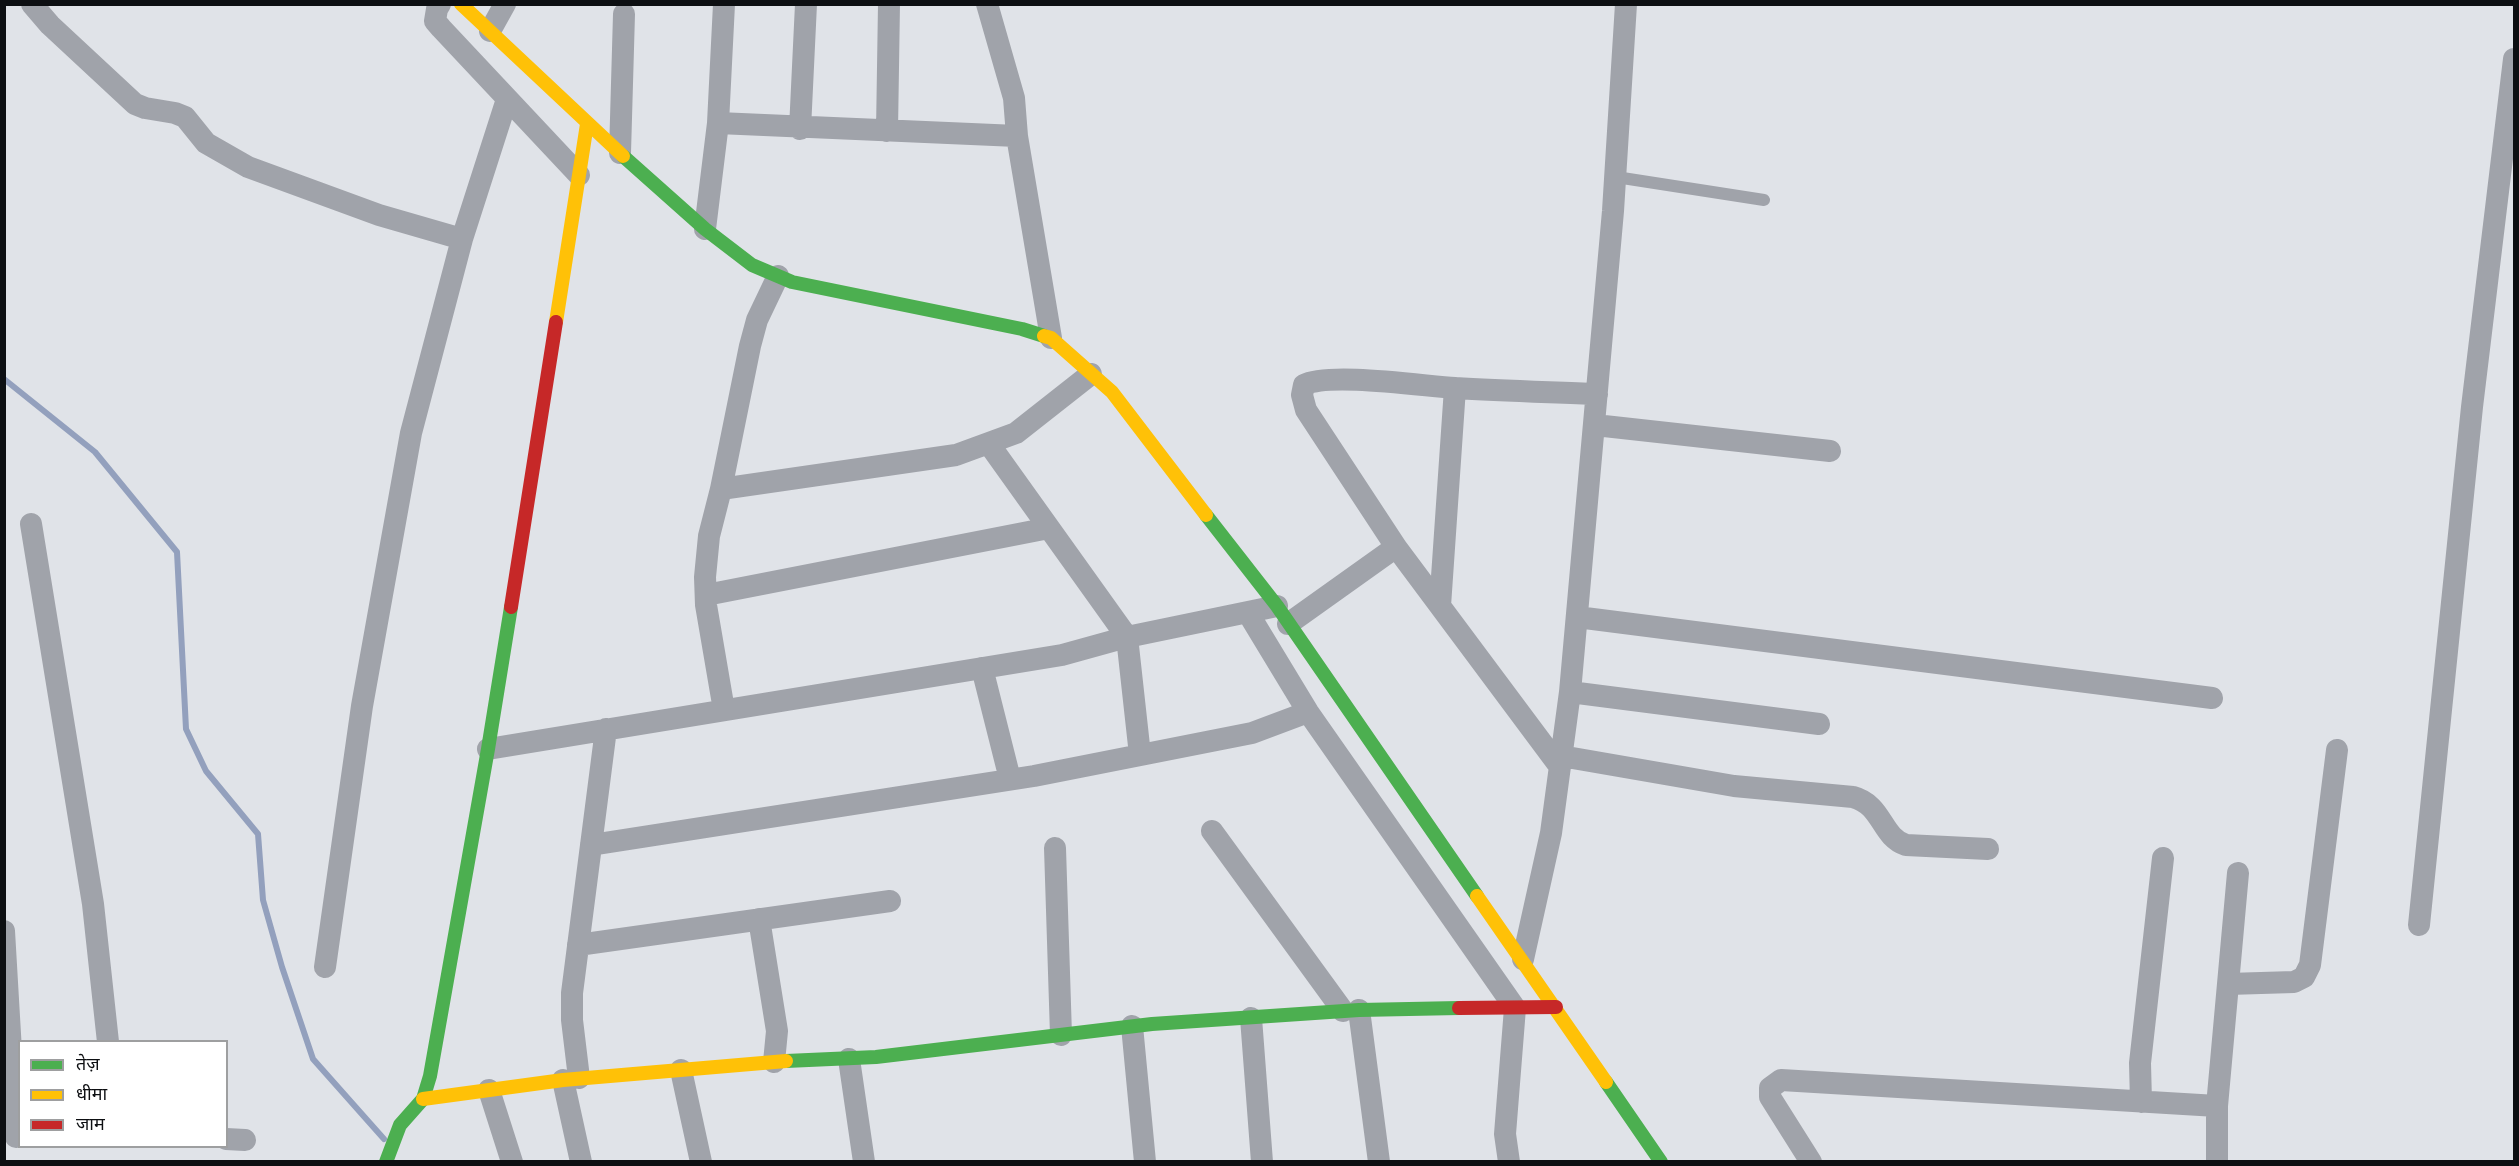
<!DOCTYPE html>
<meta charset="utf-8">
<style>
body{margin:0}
#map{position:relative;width:2519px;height:1166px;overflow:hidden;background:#e0e3e8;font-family:Montserrat,"Noto Sans Devanagari",sans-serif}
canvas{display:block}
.frame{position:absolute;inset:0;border:6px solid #0d0f12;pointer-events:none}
.legend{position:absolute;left:18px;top:1040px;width:210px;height:108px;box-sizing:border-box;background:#fff;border:2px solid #9e9fa0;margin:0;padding:8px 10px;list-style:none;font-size:18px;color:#0d0f12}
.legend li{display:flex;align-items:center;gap:12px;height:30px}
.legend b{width:30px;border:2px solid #9e9fa0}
</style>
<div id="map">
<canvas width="2519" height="1166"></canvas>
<div class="frame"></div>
<ul class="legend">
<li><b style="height:8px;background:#4caf50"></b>तेज़</li>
<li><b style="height:8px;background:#ffc107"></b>धीमा</li>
<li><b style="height:8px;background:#c62828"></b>जाम</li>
</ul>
</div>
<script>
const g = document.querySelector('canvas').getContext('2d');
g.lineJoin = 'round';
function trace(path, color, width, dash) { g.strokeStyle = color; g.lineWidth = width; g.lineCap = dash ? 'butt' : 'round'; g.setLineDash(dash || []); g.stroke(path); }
trace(new Path2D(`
 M4,379L95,452L177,552L186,729L206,771L258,834L263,900L282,967L313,1059L384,1139`), '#93a0bd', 6);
trace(new Path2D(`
 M1616,177L1764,200`), '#a0a3aa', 12);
trace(new Path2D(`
 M32,4L50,25L135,104L145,108L175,113L185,117L206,143L248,167L379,215L462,239
 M440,4L437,9L435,21L441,28L579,175
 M987,4L1014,98L1017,136L1051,338
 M490,31L505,4
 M718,123L1017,136
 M800,129L806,4
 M887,131L889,4
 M620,153L624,14
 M705,229L718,123L724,4
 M1595,425L1830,451
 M989,444L1127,637L1140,755
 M721,489L956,455L1016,433L1091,374
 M31,524L93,904L108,1042
 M706,595L1049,528
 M1440,606L1455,388
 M1248,613L1308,712L1515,1008L1505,1134L1509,1162
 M1577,617L2212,698
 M1288,624L1396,547
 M982,668L1010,779
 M1570,692L1819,724
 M724,710L706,605L705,577L709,536L721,489L750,346L757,320L778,276
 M488,749L1062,655L1127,637L1277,606
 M1561,756L1734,786L1853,797C1883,805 1881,837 1906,845L1988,849
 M1560,767L1396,547L1306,410L1302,395L1304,385C1328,372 1423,386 1455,388C1502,391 1550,392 1597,394
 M1212,831L1343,1011
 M591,845L1034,776L1252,733L1308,712
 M1055,848L1061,1035
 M759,919L777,1031L774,1062
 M2419,925L2472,407L2514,59
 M4,931L16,1137
 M578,945L890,901
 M1523,959L1551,833L1570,692L1613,211L1626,4
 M325,967L362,706L411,433L462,239L507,99
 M2228,984L2294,982L2304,977L2310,965L2337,750
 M1359,1010L1379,1162
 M1251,1018L1262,1162
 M1132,1026L1145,1162
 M849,1059L864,1162
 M681,1070L701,1162
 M579,1078L572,1020V993L606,729
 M563,1080L581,1162
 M489,1090L512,1162
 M2141,1102L2140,1063L2163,858
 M226,1139L245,1140
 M1811,1162L1770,1097V1088L1781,1080L2217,1106
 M2217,1162V1106L2238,873`), '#a0a3aa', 22);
trace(new Path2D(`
 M623,156L705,229L752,265L792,282L1022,329L1044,336
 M1206,515L1277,606L1477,896
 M786,1061L876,1057L1152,1024L1359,1010L1459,1008
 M1606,1082L1661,1162
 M386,1162L400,1125L423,1099L430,1076L488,749L511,607`), '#4caf50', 14);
trace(new Path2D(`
 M461,4L623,156
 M556,322L587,124
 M1044,336L1051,338L1112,392L1206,515
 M1477,896L1606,1082
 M423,1099L563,1080L786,1061`), '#ffc107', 14);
trace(new Path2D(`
 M511,607L556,322
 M1459,1008L1556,1007`), '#c62828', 14);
</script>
